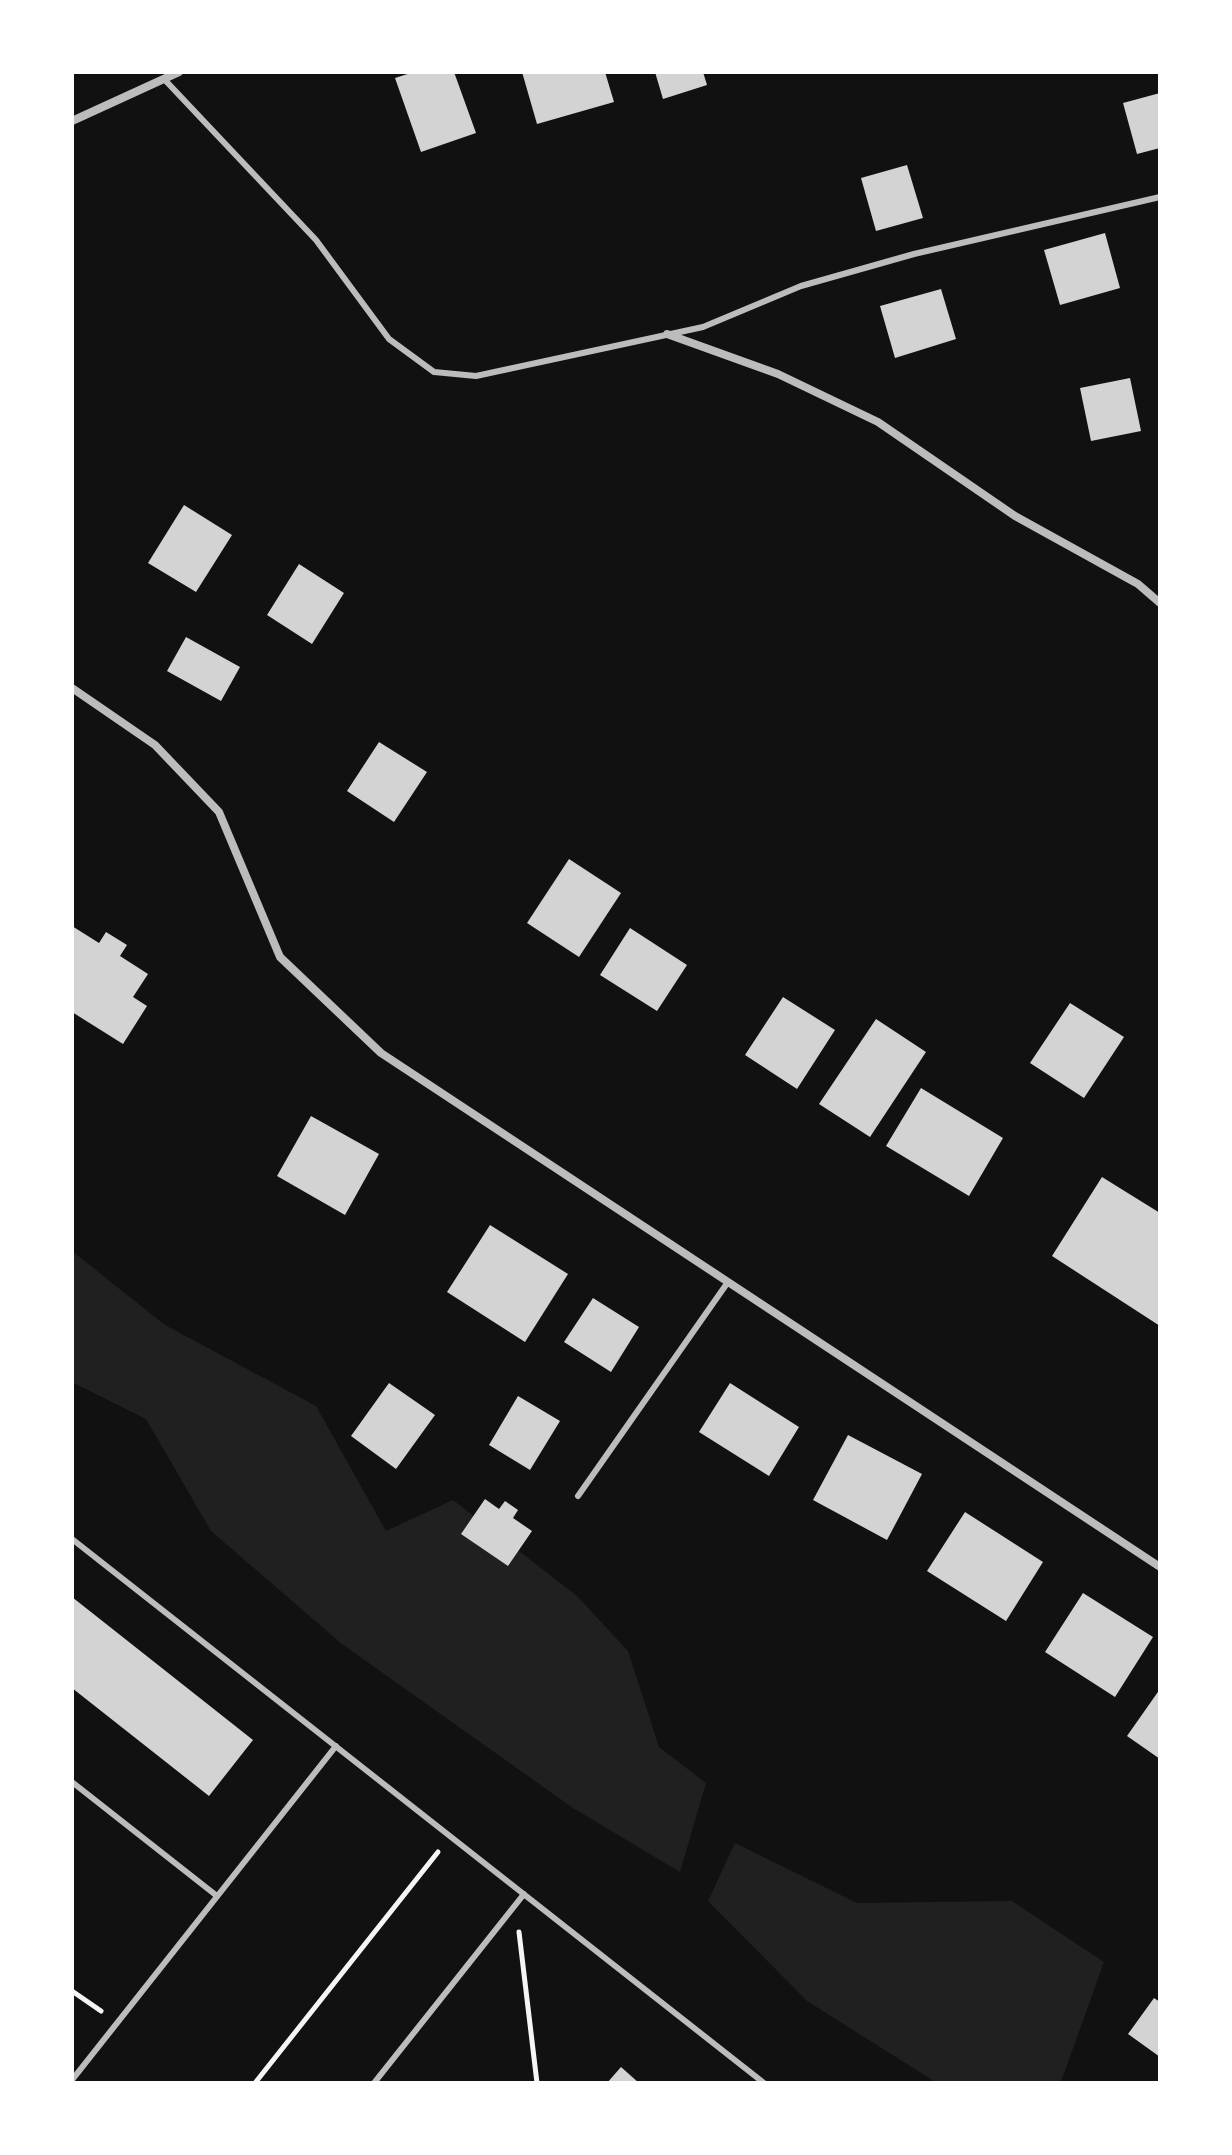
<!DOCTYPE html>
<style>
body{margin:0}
#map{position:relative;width:1232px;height:2155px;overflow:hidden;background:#111;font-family:"Fira Sans Condensed",sans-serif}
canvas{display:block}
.frame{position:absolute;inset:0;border:74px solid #fff;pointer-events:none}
</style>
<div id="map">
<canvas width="1232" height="2155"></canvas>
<div class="frame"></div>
</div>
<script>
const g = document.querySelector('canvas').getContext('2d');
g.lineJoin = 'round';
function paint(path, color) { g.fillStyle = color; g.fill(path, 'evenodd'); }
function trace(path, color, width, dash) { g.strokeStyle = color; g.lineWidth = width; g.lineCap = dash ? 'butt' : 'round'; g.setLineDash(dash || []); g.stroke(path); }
paint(new Path2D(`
 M72,1251L165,1325L316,1406L386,1531L453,1500L577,1596L628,1651L659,1747L706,1783L680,1872L573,1808L342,1644L211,1531L146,1419L72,1382Z
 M735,1843L857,1903L1012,1901L1104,1962L1062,2079L1057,2083H937L807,2001L708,1901Z`), '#202020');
paint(new Path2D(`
 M414,72H454L476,133L421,152L395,78Z
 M522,72H605L614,102L537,124Z
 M655,72H703L707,85L663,99Z
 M1160,93V148L1137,154L1123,103Z
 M907,165L923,218L876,231L861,178Z
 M1105,233L1120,288L1060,305L1044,250Z
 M941,289L956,339L895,358L880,306Z
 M1130,378L1141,431L1091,441L1080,388Z
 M184,505L232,535L196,592L148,563Z
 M299,564L344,593L312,644L267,615Z
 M186,637L240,667L221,701L167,671Z
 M379,742L427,772L394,822L347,791Z
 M569,859L621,893L579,957L527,923Z
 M72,926L99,943L106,932L127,945L120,956L148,974L133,997L147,1006L123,1044L72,1012Z
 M630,928L687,965L657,1011L600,975Z
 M783,997L835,1030L797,1089L745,1055Z
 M1070,1003L1124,1037L1084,1098L1030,1063Z
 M876,1019L926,1052L870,1137L819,1104Z
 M921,1088L1003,1138L969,1196L886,1146Z
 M311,1116L379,1154L345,1215L277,1176Z
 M1102,1177L1160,1213V1326L1052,1256Z
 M490,1225L568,1274L525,1342L447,1292Z
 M593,1298L639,1327L611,1372L564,1342Z
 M389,1383L435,1415L396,1469L351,1436Z
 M730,1383L799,1427L769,1476L699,1432Z
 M518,1396L560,1421L530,1470L489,1445Z
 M848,1435L922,1474L887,1540L813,1500Z
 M485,1499L499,1509L505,1501L518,1510L513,1518L532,1531L508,1566L461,1534Z
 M965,1512L1043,1562L1006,1621L927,1571Z
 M1083,1593L1153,1637L1115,1697L1045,1652Z
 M72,1597L253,1740L209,1796L72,1688Z
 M1160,1689V1759L1127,1736Z
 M1154,1998L1160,2002V2057L1128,2034Z
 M621,2067L639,2083H607Z`), '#d3d3d3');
trace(new Path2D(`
 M519,1932L537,2083
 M72,1991L101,2011
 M255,2083L438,1852`), '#f5f5f5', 5);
trace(new Path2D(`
 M164,79L316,240L389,339L434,372L476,376L703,327L801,286L914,254L1160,197
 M578,1496L728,1282
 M72,1539L764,2083
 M72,1782L217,1896
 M72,2080L336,1746
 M374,2083L524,1894`), '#bcbcbc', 6);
trace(new Path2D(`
 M72,121L179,72
 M667,334L778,374L878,422L1015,516L1138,584L1160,603
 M72,688L155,745L219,812L280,957L381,1053L1160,1567`), '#bcbcbc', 8);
</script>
